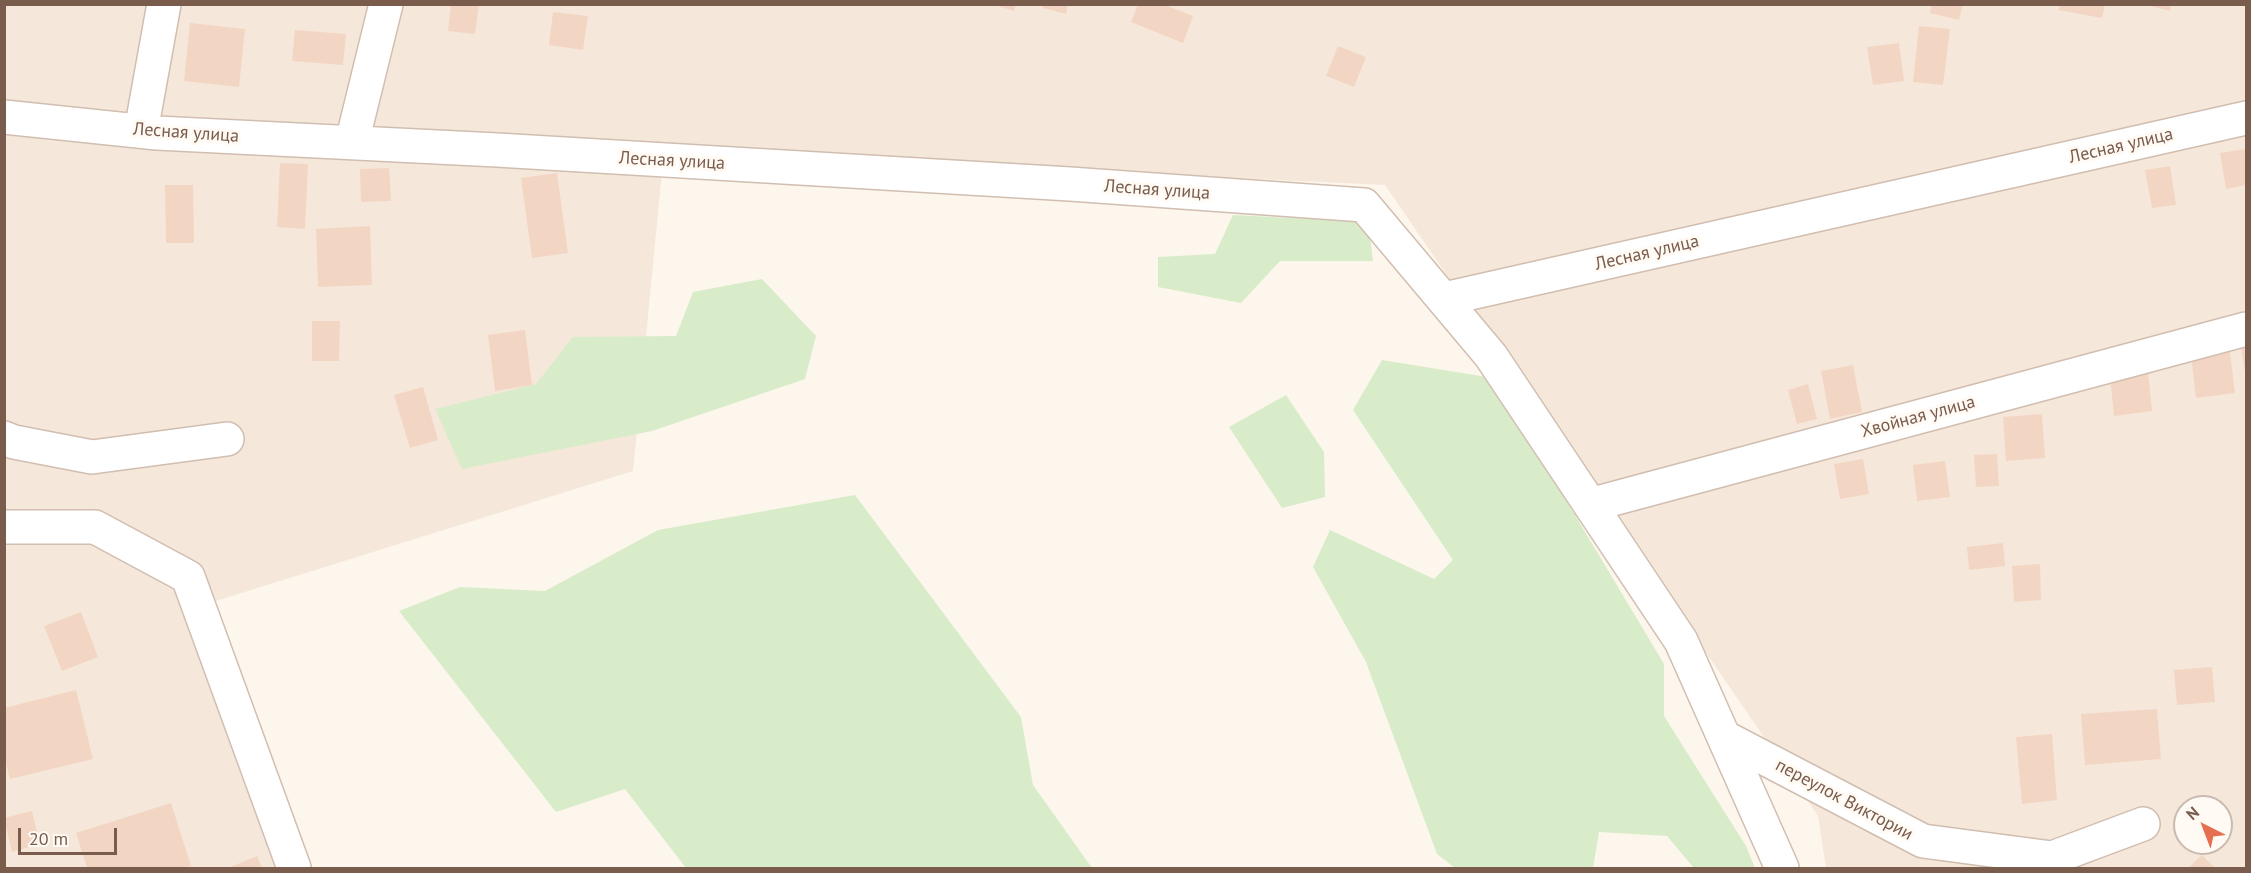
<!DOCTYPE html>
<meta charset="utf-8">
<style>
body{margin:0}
#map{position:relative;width:2251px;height:873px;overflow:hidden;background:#fdf6ec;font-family:"PT Sans",sans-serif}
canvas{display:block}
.frame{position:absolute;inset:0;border:6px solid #7a5c4d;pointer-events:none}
.north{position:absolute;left:2173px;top:795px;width:60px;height:60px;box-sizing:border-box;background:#fffaf3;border:2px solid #cabbb1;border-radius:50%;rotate:318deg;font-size:16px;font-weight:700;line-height:24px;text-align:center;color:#7a5c4d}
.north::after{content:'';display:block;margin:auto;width:21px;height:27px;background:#e76f51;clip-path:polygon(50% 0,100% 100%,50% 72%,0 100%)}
.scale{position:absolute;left:18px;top:828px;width:99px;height:27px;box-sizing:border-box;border:3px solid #7a5c4d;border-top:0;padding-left:8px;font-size:18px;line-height:21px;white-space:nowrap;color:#7a5c4d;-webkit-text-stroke:4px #fffaf3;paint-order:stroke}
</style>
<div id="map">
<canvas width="2251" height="873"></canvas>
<div class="frame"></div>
<div class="north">N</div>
<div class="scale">20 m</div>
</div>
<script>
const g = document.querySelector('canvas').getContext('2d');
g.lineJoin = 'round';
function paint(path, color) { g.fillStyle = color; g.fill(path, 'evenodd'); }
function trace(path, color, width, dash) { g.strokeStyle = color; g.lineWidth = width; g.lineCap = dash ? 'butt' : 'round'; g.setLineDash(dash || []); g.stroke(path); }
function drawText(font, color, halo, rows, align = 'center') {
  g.font = font + ' "PT Sans",sans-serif'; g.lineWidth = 6; g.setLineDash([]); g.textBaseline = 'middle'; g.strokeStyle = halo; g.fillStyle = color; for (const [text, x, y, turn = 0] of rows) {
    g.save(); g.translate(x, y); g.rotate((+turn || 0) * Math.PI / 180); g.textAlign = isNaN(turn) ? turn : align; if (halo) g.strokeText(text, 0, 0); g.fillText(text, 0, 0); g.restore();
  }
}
paint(new Path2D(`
 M5,5H2246V868H1826L1818,816L1385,185L664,151L633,471L203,605L296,868H5ZM2185,807H2221V843H2185Z`), '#f5e8da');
paint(new Path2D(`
 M1233,215L1368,222L1373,261H1280L1241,303L1158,287V257L1215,254Z
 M762,279L816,336L805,379L652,431L462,469L435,409L536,384L573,337L676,336L693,292Z
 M1382,360L1493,378L1664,664V716L1746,846L1755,868H1694L1667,836L1599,832L1593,868H1455L1437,854L1366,662L1313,567L1330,530L1434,579L1453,560L1353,410Z
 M1286,395L1324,452L1325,497L1282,508L1229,427Z
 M855,495L1021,717L1033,785L1092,868H686L625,789L556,812L399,611L460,587L545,591L658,530Z`), '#d8ecc9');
paint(new Path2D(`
 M451,4H479L475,34L448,31Z
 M991,4H1016L1014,11Z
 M1044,4H1068L1066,14L1043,8Z
 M1138,4H1163L1193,16L1183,43L1131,22Z
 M1932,4H1963L1959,20L1930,13Z
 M2060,4H2105L2102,18L2059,10Z
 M2142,4H2171L2170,11Z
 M553,12L588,16L583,50L549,45Z
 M190,23L245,29L239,87L184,81Z
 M1919,26L1950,29L1943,85L1913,82Z
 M295,30L346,34L343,65L292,61Z
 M1899,43L1904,81L1873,85L1867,47Z
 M1338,46L1366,57L1354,87L1326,76Z
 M2246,149V185L2226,189L2220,153Z
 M280,163L308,164L305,229L277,227Z
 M2170,166L2176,205L2152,208L2145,170Z
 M389,168L391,201L361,202L360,169Z
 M557,173L568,253L532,258L521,178Z
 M165,185H193L194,243H166Z
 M370,226L372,285L318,287L316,229Z
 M312,321H340L339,361H312Z
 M525,330L532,385L495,391L488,335Z
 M2246,347V372H2245L2241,348Z
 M2230,352L2235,393L2196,398L2191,356Z
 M1853,365L1862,412L1830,419L1821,371Z
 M2148,372L2152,411L2114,416L2110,376Z
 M1808,384L1817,419L1797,424L1788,390Z
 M423,387L438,440L410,448L394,395Z
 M2042,414L2045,458L2006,461L2003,417Z
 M1997,454L1999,486L1976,487L1974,455Z
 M1863,459L1869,494L1840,499L1834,464Z
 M1945,461L1950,497L1917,501L1913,465Z
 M2003,543L2005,566L1969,570L1967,547Z
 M2040,564L2041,600L2014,602L2012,566Z
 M81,612L98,657L62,671L44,626Z
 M2212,667L2215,702L2177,705L2174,670Z
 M76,690L93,759L10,779L4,755V708Z
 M2157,709L2161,759L2085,765L2081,714Z
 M2052,734L2057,800L2022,804L2016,737Z
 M171,803L191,866L182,868H87L76,833Z
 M32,811L40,844L12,852L4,818Z
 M2202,855L2215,868H2188Z
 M257,856L262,868H228Z`), '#f3d5c3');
const minor = new Path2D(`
 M4,117L157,133L497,150L1070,184L1364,205L1491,356L1681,641L1782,868
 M141,131L164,4
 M352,142L386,4
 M1444,299L2246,118
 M4,438L14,442L92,457L227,439
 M1590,505L2246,329
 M4,527H95L188,577L294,868
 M1724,737L1923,841L2052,858L2143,824`);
trace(minor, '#d1beb0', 36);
trace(minor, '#fff', 33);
drawText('18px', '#7a5c4d', '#fffaf3', [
 ["Лесная улица",186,133,4],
 ["Лесная улица",2121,146,-13],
 ["Лесная улица",672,161,3],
 ["Лесная улица",1157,190,4],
 ["Лесная улица",1647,253,-13],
 ["Хвойная улица",1918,417,-15],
 ["переулок Виктории",1844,800,28]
]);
</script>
